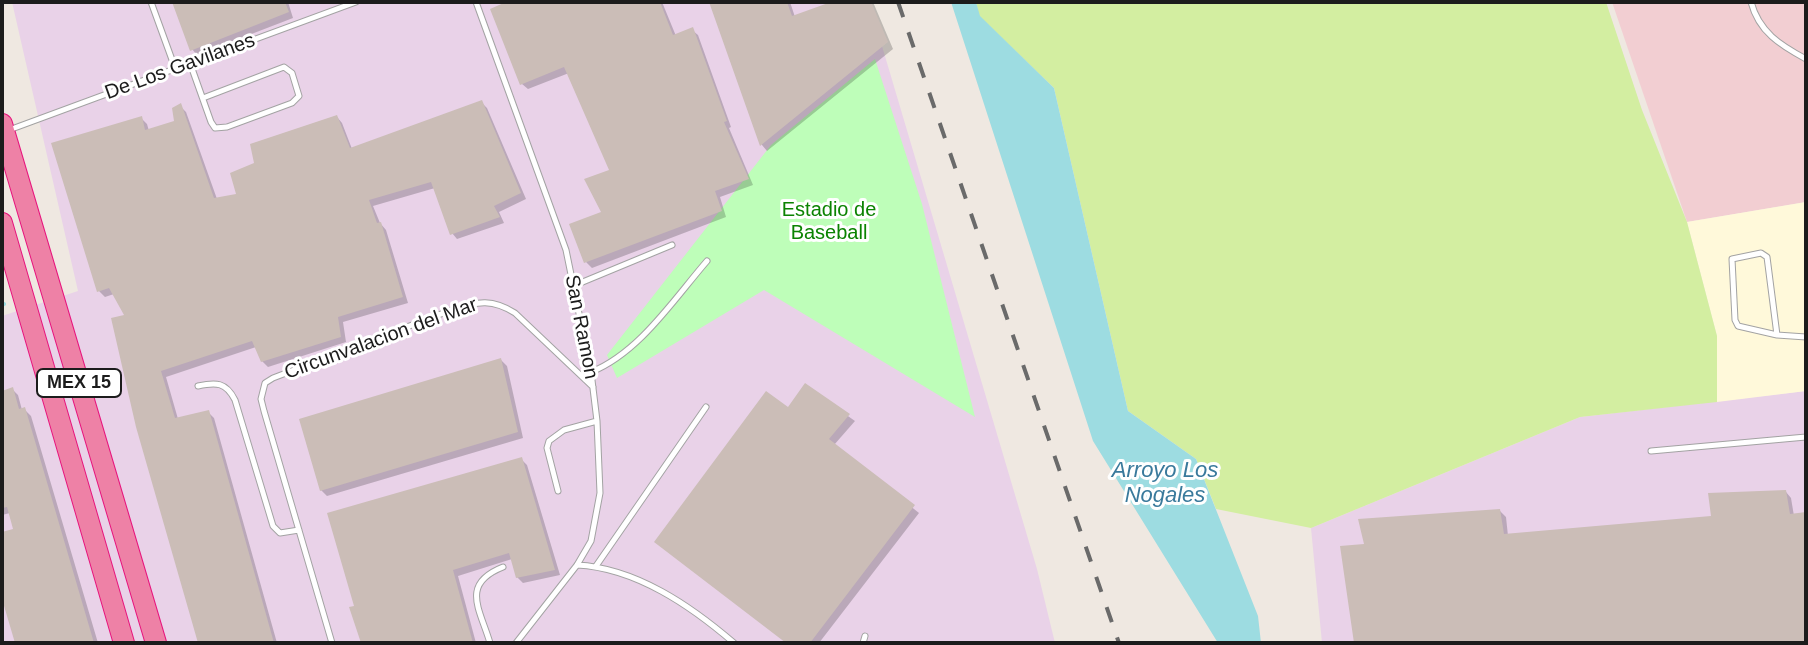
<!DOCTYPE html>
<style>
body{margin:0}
#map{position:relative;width:1808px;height:645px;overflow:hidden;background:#efe8e1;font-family:Arial,sans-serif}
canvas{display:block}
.frame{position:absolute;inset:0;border:4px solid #1c1c1c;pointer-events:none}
</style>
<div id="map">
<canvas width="1808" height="645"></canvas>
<div class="frame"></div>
</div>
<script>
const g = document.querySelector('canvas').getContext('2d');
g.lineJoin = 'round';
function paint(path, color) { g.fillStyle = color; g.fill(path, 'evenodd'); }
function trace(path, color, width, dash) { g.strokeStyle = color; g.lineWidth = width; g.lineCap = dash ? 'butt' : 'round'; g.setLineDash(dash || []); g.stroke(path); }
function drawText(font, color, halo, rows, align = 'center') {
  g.font = font + ' Arial,sans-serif'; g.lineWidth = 6; g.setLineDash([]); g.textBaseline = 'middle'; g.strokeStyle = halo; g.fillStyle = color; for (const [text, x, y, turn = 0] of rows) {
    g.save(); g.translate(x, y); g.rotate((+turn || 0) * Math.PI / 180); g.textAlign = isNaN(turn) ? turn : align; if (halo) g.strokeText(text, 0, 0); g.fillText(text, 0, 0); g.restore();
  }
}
paint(new Path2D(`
 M1612,2H1806V202L1687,222Z`), '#f2ced2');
paint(new Path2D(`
 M12,2H867L882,46L1037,569L1055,643H2V316L78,291Z
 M1806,391V643H1322L1311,528L1580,417Z`), '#e9d2e8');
paint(new Path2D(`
 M1806,202V391L1717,402V336L1687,222Z`), '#fff9da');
paint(new Path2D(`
 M976,2H1606L1642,110L1687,222L1717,336V402L1580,417L1311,528L1216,509L1196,459L1128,411L1054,88L979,16Z`), '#d3eea1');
paint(new Path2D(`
 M875,59L922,204L975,417L764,290L617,378L607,355L771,145Z`), '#befeb9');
paint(new Path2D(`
 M951,2H976L980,16L1054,88L1128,411L1196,459L1258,616L1261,643H1218L1093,441Z`), '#9ddce1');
paint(new Path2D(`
 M174,2H288L293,18L197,55L192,49Z
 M512,2H662L676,36L692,30L698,35L731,127L729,128L753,185L720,197L726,217L592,268L586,262L603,213L612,171L569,73L528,89L522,84Z
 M711,2H790L795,17L837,2H873L893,49L767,151L762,145Z
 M481,102L487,108L526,199L499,212L504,223L457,239L452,233L435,188L373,206L380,223L386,230L408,303L343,322L346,342L268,367L262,361L256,347L166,377L178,419L208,412L214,418L277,643H200L127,316L114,294L105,297L99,291L141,118L147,124L149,131L176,122L180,106L186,112L217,199L238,195L257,164L337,117L342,123L352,149Z
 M501,360L507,366L523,438L327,496L321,490Z
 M805,386L855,421L834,445L919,513L819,643H787L788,409Z
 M12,389L18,395L22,410H25L31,416L98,643H17L2,592V534L15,530L10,513L2,515V393Z
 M521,459L527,465L560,575L523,583L517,577L512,559L458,576L476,643H364Z
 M1786,492L1791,498L1794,516L1806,514V643H1356L1500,511L1506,517L1508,536L1713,517Z`), '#0003');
trace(new Path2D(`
 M2,305L4,304`), '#9ddce1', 4);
paint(new Path2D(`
 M172,2H285L289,12L190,51Z
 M506,2H660L673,35L693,27L727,121L724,122L749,179L715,191L722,211L584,263L569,224L601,212L584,179L609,170L564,67L520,85L490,9Z
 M709,2H787L792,16L831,2H871L888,42L760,146Z
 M482,100L521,193L494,206L500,217L450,235L431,182L369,200L377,223L381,222L403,297L338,317L341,337L261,362L252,341L161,371L175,418L209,410L274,643H198L136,427L111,318L124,315L109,288L97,292L51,143L142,116L145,130L174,121L172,108L181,103L214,198L236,194L230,173L254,163L250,144L337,115L350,148Z
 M501,358L518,432L320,491L299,419Z
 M805,383L850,414L829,439L915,505L810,643H786L654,542L766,391L788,407Z
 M13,387L19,409L25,407L94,643H15L2,599V532L13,529L7,507L2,508V391Z
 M522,457L555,570L516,578L509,553L453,570L473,643H361L349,607L354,606L327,513Z
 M1786,490L1790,514L1806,512V643H1354L1340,546L1364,544L1358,519L1500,509L1504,534L1711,516L1708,493Z`), '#cbbdb7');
const lane = new Path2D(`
 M151,2L175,68
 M476,2L566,250L591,372L597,421L600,493L591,541L577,565L516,643
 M1751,2C1759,32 1780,45 1806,59
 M190,63L211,122L215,128L227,127L292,103L299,96L292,73L284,67L203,98
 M9,130L356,2
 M573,286L672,245
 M1777,335L1767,257L1761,253L1732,259L1735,320L1738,326L1777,335L1806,337
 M591,372C639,353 674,299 707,261
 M198,386C216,382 226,382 235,400L273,526L280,533L299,530
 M1651,451L1806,437
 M558,491L547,448L549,441L564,430L597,421
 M577,565C636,568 691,606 734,643
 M596,566L706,407
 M332,643L264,411L261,399L265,383L273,378L454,309C478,301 493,299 515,313L593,387
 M490,643C480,609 460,584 503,567
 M863,643L865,636`);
const highway = new Path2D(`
 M2,124L156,643
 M2,223L124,643`);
trace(lane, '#a3a3a3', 7);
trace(highway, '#e7147d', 22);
trace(lane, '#fff', 5);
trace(highway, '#ee81a6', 20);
trace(new Path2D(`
 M898,2L1119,643`), '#6a6a6a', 4, [16, 16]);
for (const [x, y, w] of [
 [79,383,84]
]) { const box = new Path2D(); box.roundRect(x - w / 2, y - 14, w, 28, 6); g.fillStyle = '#fff'; g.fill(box); trace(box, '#1c1c1c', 2); }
drawText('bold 18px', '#1c1c1c', null, [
 ["MEX 15",79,383]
]);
drawText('20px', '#1c1c1c', '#fff', [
 ["De Los Gavilanes",180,67,-20],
 ["San Ramon",581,327,79],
 ["Circunvalacion del Mar",381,339,-20]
]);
drawText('20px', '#0b8302', '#fff', [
 ["Estadio de",829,210],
 ["Baseball",829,233]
]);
drawText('italic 22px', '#3a7a9c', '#fff', [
 ["Arroyo Los",1165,471],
 ["Nogales",1165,496]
]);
</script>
